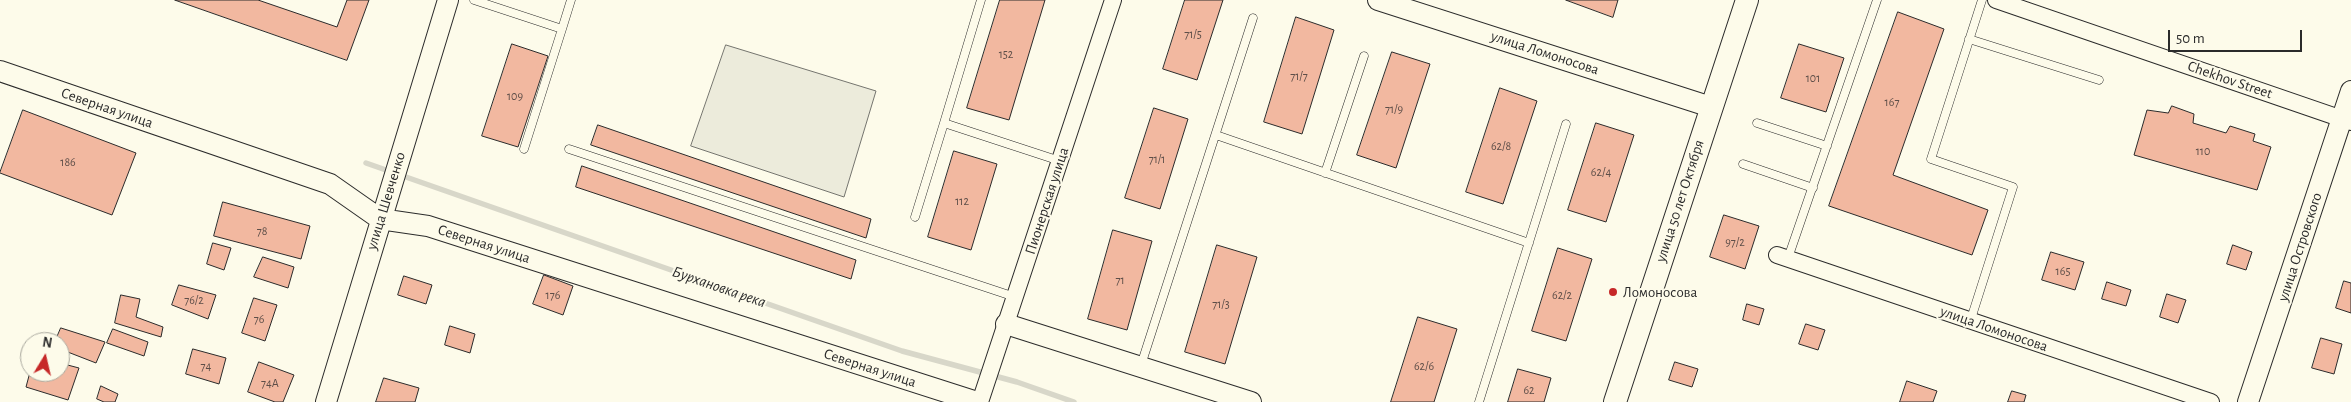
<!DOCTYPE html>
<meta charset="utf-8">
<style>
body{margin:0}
#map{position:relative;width:2351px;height:402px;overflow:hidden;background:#fdfbea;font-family:"Alegreya Sans",sans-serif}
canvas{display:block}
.north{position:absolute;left:20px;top:332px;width:50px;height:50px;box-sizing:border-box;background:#fdfbea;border:1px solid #a9a89e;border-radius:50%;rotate:9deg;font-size:14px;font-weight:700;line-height:20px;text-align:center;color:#2b2b2b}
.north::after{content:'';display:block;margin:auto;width:18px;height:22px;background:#c62828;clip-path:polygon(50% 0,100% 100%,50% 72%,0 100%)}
.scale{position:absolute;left:2168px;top:30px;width:134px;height:22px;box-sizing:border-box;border:2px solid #2b2b2b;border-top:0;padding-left:6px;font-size:15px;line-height:18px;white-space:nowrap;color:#2b2b2b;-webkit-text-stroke:4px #fdfbea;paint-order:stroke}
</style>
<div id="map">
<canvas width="2351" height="402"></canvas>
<div class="north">N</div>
<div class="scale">50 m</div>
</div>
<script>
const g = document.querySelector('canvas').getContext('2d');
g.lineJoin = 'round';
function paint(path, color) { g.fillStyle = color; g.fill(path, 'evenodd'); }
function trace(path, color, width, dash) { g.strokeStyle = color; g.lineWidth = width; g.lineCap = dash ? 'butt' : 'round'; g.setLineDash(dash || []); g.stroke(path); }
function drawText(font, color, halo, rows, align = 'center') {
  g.font = font + ' "Alegreya Sans",sans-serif'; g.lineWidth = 4; g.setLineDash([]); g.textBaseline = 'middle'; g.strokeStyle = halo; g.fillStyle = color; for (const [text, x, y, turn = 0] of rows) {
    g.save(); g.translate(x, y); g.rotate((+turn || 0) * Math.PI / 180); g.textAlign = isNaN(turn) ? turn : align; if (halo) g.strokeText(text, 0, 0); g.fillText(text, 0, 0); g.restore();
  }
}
const green = new Path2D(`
 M726,45L876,91L844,197L691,146Z`);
paint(green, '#ecebdb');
trace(green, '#74746e', 1);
trace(new Path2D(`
 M366,163L902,351L1017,382L1074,402`), '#d8d7c9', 5.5);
const building = new Path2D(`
 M175,0H258L337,27L347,0H369L347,60Z
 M1000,0H1045L1009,120L967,108Z
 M1185,0H1223L1197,80L1163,69Z
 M1566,0H1618L1613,17Z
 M1898,12L1944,29L1893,175L1988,210L1972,255L1829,206Z
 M1296,17L1334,30L1302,134L1264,122Z
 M512,44L548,56L518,147L482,136Z
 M1799,44L1844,58L1826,112L1781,98Z
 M1392,52L1430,64L1396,168L1357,155Z
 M1500,88L1537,101L1503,204L1466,192Z
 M2172,106L2194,114L2193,123L2226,133L2230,126L2255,134L2253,141L2271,147L2257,190L2134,155L2147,110L2168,113Z
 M1154,108L1188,119L1160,209L1125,198Z
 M23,110L136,153L112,215L0,173Z
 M1596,123L1634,135L1606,222L1568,210Z
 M598,125L871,219L866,238L591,145Z
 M954,151L997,164L971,250L928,237Z
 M582,166L856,260L851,279L576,187Z
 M223,202L310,226L301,259L214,236Z
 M1724,215L1759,226L1745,269L1710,257Z
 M1113,230L1152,241L1127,330L1088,319Z
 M213,243L231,248L224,270L207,264Z
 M1217,245L1257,257L1225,364L1185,352Z
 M2233,245L2252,252L2246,270L2227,264Z
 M1558,248L1592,259L1566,341L1532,331Z
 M2051,252L2084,262L2075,290L2042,280Z
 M263,257L294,267L288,288L254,277Z
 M544,275L573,286L563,315L533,304Z
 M404,276L432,285L426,304L398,295Z
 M2344,281L2351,283V313L2336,308Z
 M2107,282L2131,290L2126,306L2102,299Z
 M179,285L216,295L208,319L172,305Z
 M2167,294L2186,300L2178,323L2160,317Z
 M121,295L140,299L136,317L163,327L161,337L115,323Z
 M254,298L277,305L265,341L242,333Z
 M1747,304L1764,309L1759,325L1743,320Z
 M1418,317L1457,329L1434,402H1391Z
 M1806,324L1825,330L1818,350L1799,344Z
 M450,326L475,334L470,353L445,345Z
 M61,328L105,342L96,363L60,349V342H55Z
 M113,329L148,342L144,356L107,343Z
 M2321,338L2342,344L2334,374L2312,368Z
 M193,349L226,358L219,384L186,374Z
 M259,362L294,375L283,402H275L248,392Z
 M1675,362L1698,369L1692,387L1669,380Z
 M60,363L79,368L68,400L26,387L30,372H60Z
 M1518,369L1551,378L1544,402H1508Z
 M384,378L419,388L415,402H376Z
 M1907,381L1937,391L1933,402H1900Z
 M101,386L118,394L115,402H104L97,399Z
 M2012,391L2026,395L2024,402H2008Z`);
paint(building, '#f2b8a0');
trace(building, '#2b2b2b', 1);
const service = new Path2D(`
 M474,0L562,29L571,0
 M981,0L944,123L1060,161
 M1969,39L2099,80
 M1757,123L1827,146
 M1216,135L1529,243
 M524,149L562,29
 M569,149L1015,297
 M1743,164L1813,188
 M1325,173L1364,56
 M915,217L944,123
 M1788,258L1877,0
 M1970,322L2013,187L1931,159L1982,0
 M1141,365L1253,18
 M1479,402L1566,124`);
const minor = new Path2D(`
 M1996,0L2351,122
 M1777,255L2211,402
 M980,402L1113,0`);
const tertiary = new Path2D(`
 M1378,0L1711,107
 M0,71L330,184L380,219L428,226L977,402
 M1006,324L1251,402
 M326,402L448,0
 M2248,402L2351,91`);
const secondary = new Path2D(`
 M1615,402L1747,0`);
trace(service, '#2b2b2b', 9);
trace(minor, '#2b2b2b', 18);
trace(tertiary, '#2b2b2b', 22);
trace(secondary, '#2b2b2b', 24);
trace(service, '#fdfbea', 8);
trace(minor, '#fdfbea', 16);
trace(tertiary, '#fdfbea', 20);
trace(secondary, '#fdfbea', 22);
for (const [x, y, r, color] of [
 [1613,292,5,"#c62828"]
]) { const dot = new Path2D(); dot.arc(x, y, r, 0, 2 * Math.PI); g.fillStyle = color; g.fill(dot); trace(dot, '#fdfbea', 2); }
drawText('12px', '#5d4e48', null, [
 ["71/5",1193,34],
 ["152",1006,54],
 ["71/7",1299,76],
 ["101",1813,78],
 ["109",515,96],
 ["167",1892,102],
 ["71/9",1394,109],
 ["62/8",1501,146],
 ["110",2203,151],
 ["71/1",1157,159],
 ["186",68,162],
 ["62/4",1601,172],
 ["112",962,201],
 ["78",262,231],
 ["97/2",1735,242],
 ["165",2063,271],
 ["71",1120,280],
 ["176",553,295],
 ["62/2",1562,295],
 ["76/2",194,300],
 ["71/3",1221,304],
 ["76",259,319],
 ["74",206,366],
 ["62/6",1424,366],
 ["74А",270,383],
 ["62",1529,390]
]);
drawText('15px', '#2b2b2b', '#fdfbea', [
 ["улица Ломоносова",1545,53,18],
 ["Chekhov Street",2230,80,19],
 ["Северная улица",107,108,19],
 ["улица Шевченко",386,201,-73],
 ["Пионерская улица",1047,201,-72],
 ["улица 50 лет Октября",1680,201,-72],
 ["Северная улица",484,244,18],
 ["улица Островского",2300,247,-72],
 ["улица Ломоносова",1994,329,19],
 ["Северная улица",870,368,18]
]);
drawText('15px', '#2b2b2b', '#fdfbea', [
 ["Ломоносова",1623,292]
], 'left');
drawText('italic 16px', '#2b2b2b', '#fdfbea', [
 ["Бурхановка река",719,287,19]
]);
</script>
